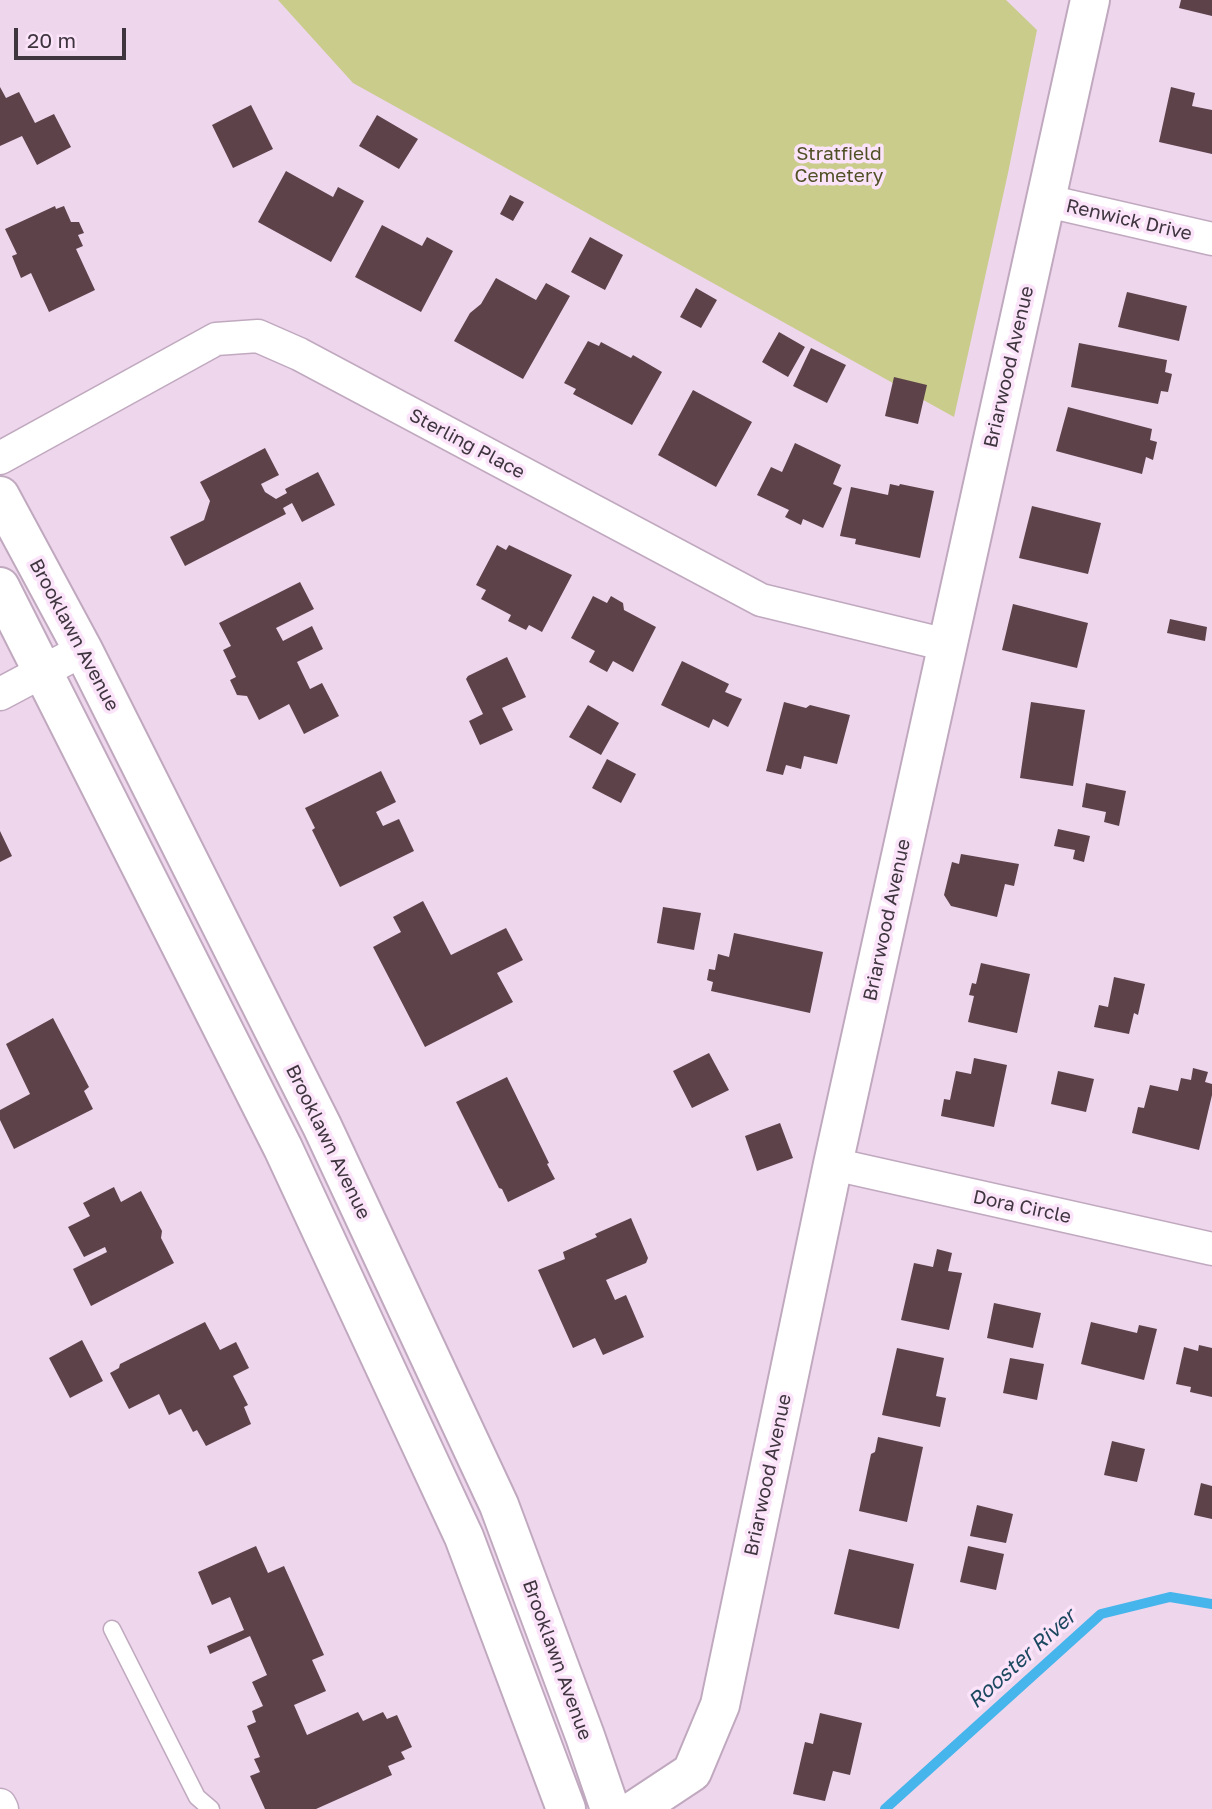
<!DOCTYPE html>
<style>
body{margin:0}
#map{position:relative;width:1212px;height:1809px;overflow:hidden;background:#eed6ed;font-family:"Golos Text",sans-serif}
canvas{display:block}
.scale{position:absolute;left:14px;top:28px;width:112px;height:32px;box-sizing:border-box;border:4px solid #3e353e;border-top:0;padding-left:9px;font-size:21px;line-height:24px;white-space:nowrap;color:#3e353e;-webkit-text-stroke:5px #fbe3fa;paint-order:stroke}
</style>
<div id="map">
<canvas width="1212" height="1809"></canvas>
<div class="scale">20 m</div>
</div>
<script>
const g = document.querySelector('canvas').getContext('2d');
g.lineJoin = 'round';
function paint(path, color) { g.fillStyle = color; g.fill(path, 'evenodd'); }
function trace(path, color, width, dash) { g.strokeStyle = color; g.lineWidth = width; g.lineCap = dash ? 'butt' : 'round'; g.setLineDash(dash || []); g.stroke(path); }
function drawText(font, color, halo, rows, align = 'center') {
  g.font = font + ' "Golos Text",sans-serif'; g.lineWidth = 7; g.setLineDash([]); g.textBaseline = 'middle'; g.strokeStyle = halo; g.fillStyle = color; for (const [text, x, y, turn = 0] of rows) {
    g.save(); g.translate(x, y); g.rotate((+turn || 0) * Math.PI / 180); g.textAlign = isNaN(turn) ? turn : align; if (halo) g.strokeText(text, 0, 0); g.fillText(text, 0, 0); g.restore();
  }
}
paint(new Path2D(`
 M278,0H1006L1037,30L1008,173L954,417L353,83Z`), '#c9cc8b');
trace(new Path2D(`
 M885,1809L1101,1614L1170,1597L1212,1604`), '#46b5ec', 10);
paint(new Path2D(`
 M1181,0H1212V16L1179,8Z
 M0,87L6,98L19,92L35,123L54,114L71,147L37,165L22,136L0,146Z
 M1171,87L1195,93L1192,106L1212,110V154L1159,142Z
 M251,105L273,149L233,168L212,125Z
 M377,115L418,139L399,169L359,146Z
 M286,171L333,197L338,187L364,201L331,262L258,222Z
 M510,195L524,202L513,221L500,214Z
 M55,206L56,209L64,206L71,222H79L84,233L78,235L83,246L76,249L95,290L49,312L31,273L21,278L12,256L17,254L5,229Z
 M382,225L422,246L427,237L453,251L421,312L355,277Z
 M590,237L623,255L605,290L571,272Z
 M496,278L536,300L546,283L570,296L523,379L454,341L470,313L481,304Z
 M696,288L717,300L701,328L680,317Z
 M1127,292L1187,306L1179,341L1118,327Z
 M779,332L805,347L788,377L762,362Z
 M588,341L599,346L601,342L631,358L633,355L662,372L632,425L573,394L576,389L564,383Z
 M1079,343L1167,360L1165,372L1172,374L1168,392L1161,391L1158,404L1071,387Z
 M811,348L846,365L827,403L793,386Z
 M894,377L927,385L918,424L885,416Z
 M693,390L752,422L716,487L658,455Z
 M1068,407L1152,429L1150,440L1157,442L1153,460L1146,457L1142,474L1056,451Z
 M795,443L841,465L833,484L842,488L823,528L803,519L801,525L785,517L789,510L757,495L771,467L782,472Z
 M265,448L279,475L261,484L265,492L276,499L287,493L285,489L318,472L335,505L302,522L292,503L283,508L286,514L185,566L170,537L204,520L210,501L200,482Z
 M890,484L899,486L900,484L934,491L920,558L855,544L856,539L840,536L851,487L888,495Z
 M1032,506L1101,523L1088,574L1019,558Z
 M497,545L506,550L509,545L572,575L542,632L529,625L526,630L508,621L511,615L481,599L486,590L476,585Z
 M300,582L314,609L276,628L283,641L312,626L323,649L297,662L310,689L322,683L339,716L304,734L289,704L259,720L247,696L237,695L230,680L236,677L223,650L231,646L219,623Z
 M593,596L607,603L611,596L623,603L624,610L656,627L633,672L613,661L607,672L589,662L595,651L571,638Z
 M1013,604L1088,623L1077,668L1002,650Z
 M1170,619L1207,627L1205,641L1167,633Z
 M507,657L526,697L502,708L513,730L480,745L469,721L483,714L466,679L468,676Z
 M682,661L729,684L725,692L742,699L728,727L713,719L709,728L661,705Z
 M784,702L806,708L810,705L850,715L837,764L804,756L801,769L786,765L783,775L766,771Z
 M1031,702L1085,710L1073,786L1020,778Z
 M588,705L619,723L601,755L569,737Z
 M607,759L636,774L621,803L592,788Z
 M381,771L396,802L376,812L383,826L399,819L414,851L340,887L312,830L315,828L305,808Z
 M1086,783L1126,791L1119,826L1104,822L1106,812L1082,807Z
 M1058,829L1090,836L1084,862L1073,859L1075,850L1054,846Z
 M0,831L12,856L0,862Z
 M961,854L1019,864L1014,886L1005,884L997,917L951,906L944,895L952,862L959,864Z
 M423,901L451,955L506,928L523,960L497,973L513,1002L425,1047L373,947L401,932L393,917Z
 M663,907L701,913L694,950L657,943Z
 M734,933L823,952L810,1013L711,991L713,982L707,980L709,969L715,970L718,954L729,957Z
 M981,963L1030,974L1017,1033L968,1022L974,996L969,995L972,983L976,984Z
 M1114,977L1145,984L1138,1015L1134,1013L1129,1034L1094,1027L1099,1005L1108,1007Z
 M53,1018L89,1087L84,1091L93,1109L14,1149L0,1120V1110L30,1094L6,1044Z
 M709,1053L729,1090L692,1108L673,1071Z
 M974,1058L1007,1065L994,1127L941,1116L944,1099L950,1100L956,1071L971,1074Z
 M1193,1068L1208,1072L1205,1082L1212,1084V1095L1199,1150L1132,1133L1138,1107L1144,1108L1150,1085L1178,1091L1181,1078L1191,1080Z
 M1058,1071L1094,1079L1086,1112L1051,1104Z
 M507,1077L549,1163L547,1164L555,1179L508,1202L502,1189L499,1188L456,1102Z
 M780,1123L793,1158L757,1171L745,1136Z
 M114,1187L121,1202L141,1191L162,1231L161,1238L174,1263L91,1306L73,1269L107,1252L105,1247L84,1257L68,1227L90,1216L83,1203Z
 M631,1218L648,1258L646,1263L606,1280L615,1300L626,1295L644,1337L603,1355L595,1338L573,1348L538,1270L565,1259L563,1252L597,1237L595,1234Z
 M937,1249L952,1253L948,1271L962,1273L949,1330L901,1320L914,1263L933,1267Z
 M994,1303L1041,1313L1033,1348L987,1338Z
 M205,1322L220,1350L236,1342L249,1368L233,1376L248,1405L244,1407L251,1424L206,1446L197,1430L193,1432L181,1409L169,1415L159,1394L129,1409L110,1373L119,1368L120,1364Z
 M1091,1322L1137,1333L1139,1325L1157,1329L1144,1380L1081,1364Z
 M82,1340L103,1381L70,1398L49,1358Z
 M1199,1345L1212,1348V1397L1190,1392L1191,1387L1176,1384L1184,1347L1198,1351Z
 M897,1348L944,1358L936,1396L946,1398L940,1427L882,1415Z
 M1010,1358L1044,1364L1037,1400L1003,1393Z
 M878,1437L923,1447L907,1522L859,1511L871,1454L875,1452Z
 M1112,1441L1145,1449L1137,1482L1104,1475Z
 M1201,1483L1212,1486V1519L1194,1515Z
 M977,1505L1013,1514L1006,1543L970,1536Z
 M256,1546L268,1573L284,1566L324,1655L312,1660L326,1691L294,1705L307,1735L358,1712L363,1721L383,1712L387,1719L397,1715L412,1747L401,1752L405,1759L388,1766L392,1775L316,1809H265L250,1776L260,1772L254,1759L260,1757L247,1726L256,1722L252,1711L263,1706L252,1682L267,1675L250,1636L210,1654L207,1646L244,1630L230,1597L212,1605L198,1572Z
 M968,1546L1004,1554L996,1590L960,1582Z
 M849,1549L914,1564L899,1629L834,1614Z
 M820,1713L862,1723L850,1775L833,1771L825,1801L793,1794L805,1742L813,1744Z`), '#5d424a');
const lane = new Path2D(`
 M112,1629L197,1797L211,1809`);
const street = new Path2D(`
 M1047,201L1212,239
 M0,458L216,339L258,336L299,354L761,600L947,645
 M0,694L83,650
 M833,1164L1212,1249
 M0,1805L2,1809`);
const secondary = new Path2D(`
 M0,496L83,650L322,1126L499,1505L585,1736L610,1809
 M0,587L283,1148L464,1537L566,1809
 M636,1809L692,1772L720,1705L833,1164L1090,0`);
trace(lane, '#c0a9bf', 19);
trace(street, '#c0a9bf', 35);
trace(secondary, '#c0a9bf', 42);
trace(lane, '#fff', 16);
trace(street, '#fff', 32);
trace(secondary, '#fff', 38);
drawText('19px', '#4f5025', '#fbe3fa', [
 ["Stratfield",839,154],
 ["Cemetery",839,176]
]);
drawText('19px', '#3e353e', '#fbe3fa', [
 ["Renwick Drive",1129,220,13],
 ["Briarwood Avenue",1009,367,-77],
 ["Sterling Place",467,444,28],
 ["Brooklawn Avenue",74,635,62],
 ["Briarwood Avenue",887,920,-78],
 ["Brooklawn Avenue",328,1142,64],
 ["Dora Circle",1022,1207,12],
 ["Briarwood Avenue",768,1475,-78],
 ["Brooklawn Avenue",557,1660,70]
]);
drawText('italic 21px', '#1c4960', '#fbe3fa', [
 ["Rooster River",1022,1659,-42]
]);
</script>
